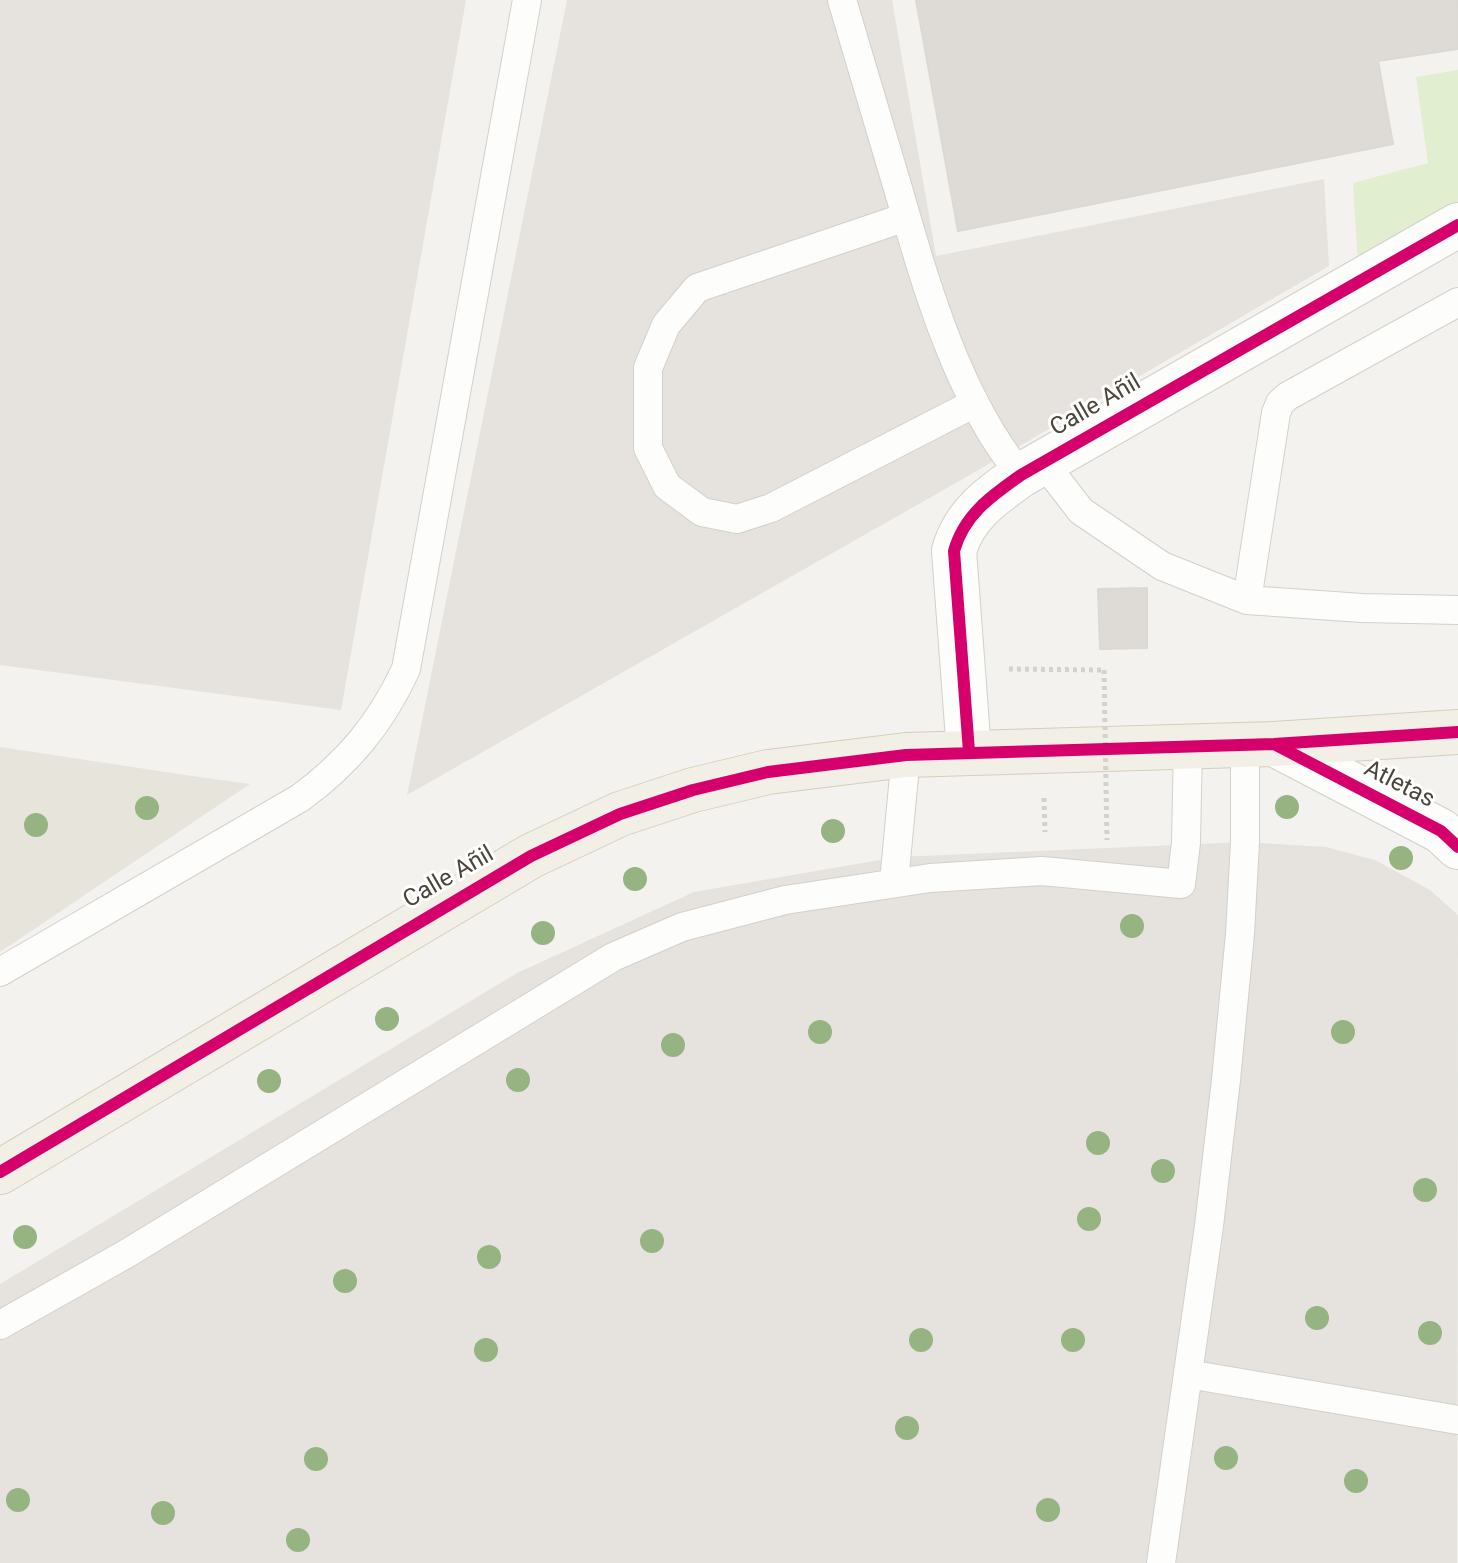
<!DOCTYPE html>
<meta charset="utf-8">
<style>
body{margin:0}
canvas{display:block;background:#f4f2ee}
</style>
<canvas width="1458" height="1563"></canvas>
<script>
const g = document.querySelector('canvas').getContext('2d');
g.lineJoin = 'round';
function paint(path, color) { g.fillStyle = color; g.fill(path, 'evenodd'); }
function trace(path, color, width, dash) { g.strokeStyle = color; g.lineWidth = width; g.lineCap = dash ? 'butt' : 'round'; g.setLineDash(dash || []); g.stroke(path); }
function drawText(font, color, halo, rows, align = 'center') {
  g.font = font + ' Roboto,sans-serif'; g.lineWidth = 6; g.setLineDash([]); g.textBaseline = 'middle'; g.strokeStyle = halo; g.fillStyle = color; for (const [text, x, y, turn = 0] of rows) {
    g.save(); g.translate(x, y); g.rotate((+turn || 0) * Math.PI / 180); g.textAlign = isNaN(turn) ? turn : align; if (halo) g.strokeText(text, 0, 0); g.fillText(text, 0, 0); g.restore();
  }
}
paint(new Path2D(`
 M0,747L199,777L250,784L0,952Z`), '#e7e4dc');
paint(new Path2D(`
 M0,0H466L341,710L0,665Z`), '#e6e2de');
paint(new Path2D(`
 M1458,70V203L1358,264L1353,183L1428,163L1416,77Z`), '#e1eecf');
paint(new Path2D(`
 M567,0H892L936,256L1324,179L1329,266L968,476L407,795Z
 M1245,842L1326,847L1375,860L1430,890L1458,915L1457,1563H0V1284L517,973L694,892L897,857Z`), '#e6e3df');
const building = new Path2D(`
 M916,0H1458V49L1378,61L1393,144L958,231Z
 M1147,588V648L1100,649L1098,589Z`);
paint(building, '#dedbd6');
trace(building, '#dcd9d4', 2);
const service = new Path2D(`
 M842,0C861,64 880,128 899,192C926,286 958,398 1021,475
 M906,217L697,288L666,325L648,368V448L667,486L702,512L737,519L771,508L975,403
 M1043,462L1081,511L1162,566L1247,600L1362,608L1458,610
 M1247,600L1276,413L1280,403L1288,396L1458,302
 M894,882L906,755
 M0,972L300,798C348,763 381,723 406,669L527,0
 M0,1325L126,1254L613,957L682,927L785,900L930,878L1042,871L1181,884L1186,843L1188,745
 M1188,1374L1458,1420
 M1161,1563L1209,1226L1226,1080L1240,934L1245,842V744`);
const minor = new Path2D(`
 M1274,744L1441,831L1458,847`);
const tertiary = new Path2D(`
 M969,752L954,551C964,515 991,496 1021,475L1458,225`);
const primary = new Path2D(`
 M0,1172L531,856L620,814L693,790L768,772L906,755L1274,744L1458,732`);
trace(service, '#d2d0cb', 30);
trace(minor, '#d2d0cb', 46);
trace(tertiary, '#d2d0cb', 46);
trace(primary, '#d6cebb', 46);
trace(new Path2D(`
 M1009,669L1104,670
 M1044,798L1045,832`), '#d3d2cc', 5, [4, 4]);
trace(service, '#fdfdfc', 28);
trace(minor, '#fdfdfc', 44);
trace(tertiary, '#fdfdfc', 44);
trace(primary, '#f2efe6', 44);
trace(new Path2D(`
 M1104,670L1107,840`), '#d3d2cc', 5, [4, 4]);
trace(new Path2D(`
 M1274,744L1441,831L1458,847
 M969,752L954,551C964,515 991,496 1021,475L1458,225
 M0,1172L531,856L620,814L693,790L768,772L906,755L1274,744L1458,732`), '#d6006c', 12);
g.fillStyle = '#96b382';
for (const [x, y] of [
 [1287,807],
 [147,808],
 [36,825],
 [833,831],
 [1401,858],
 [635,879],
 [1132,926],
 [543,933],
 [387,1019],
 [820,1032],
 [1343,1032],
 [673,1045],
 [518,1080],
 [269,1081],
 [1098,1143],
 [1163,1171],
 [1425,1190],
 [1089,1219],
 [25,1237],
 [652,1241],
 [489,1257],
 [345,1281],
 [1317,1318],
 [1430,1333],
 [921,1340],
 [1073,1340],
 [486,1350],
 [907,1428],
 [1226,1458],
 [316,1459],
 [1356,1481],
 [18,1500],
 [1048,1510],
 [163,1513],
 [298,1540]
]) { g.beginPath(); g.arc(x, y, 12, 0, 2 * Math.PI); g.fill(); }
drawText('24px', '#4b4439', '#fff', [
 ["Calle Añil",1096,406,-30],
 ["Atletas",1399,785,27],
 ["Calle Añil",449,878,-30]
]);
</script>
